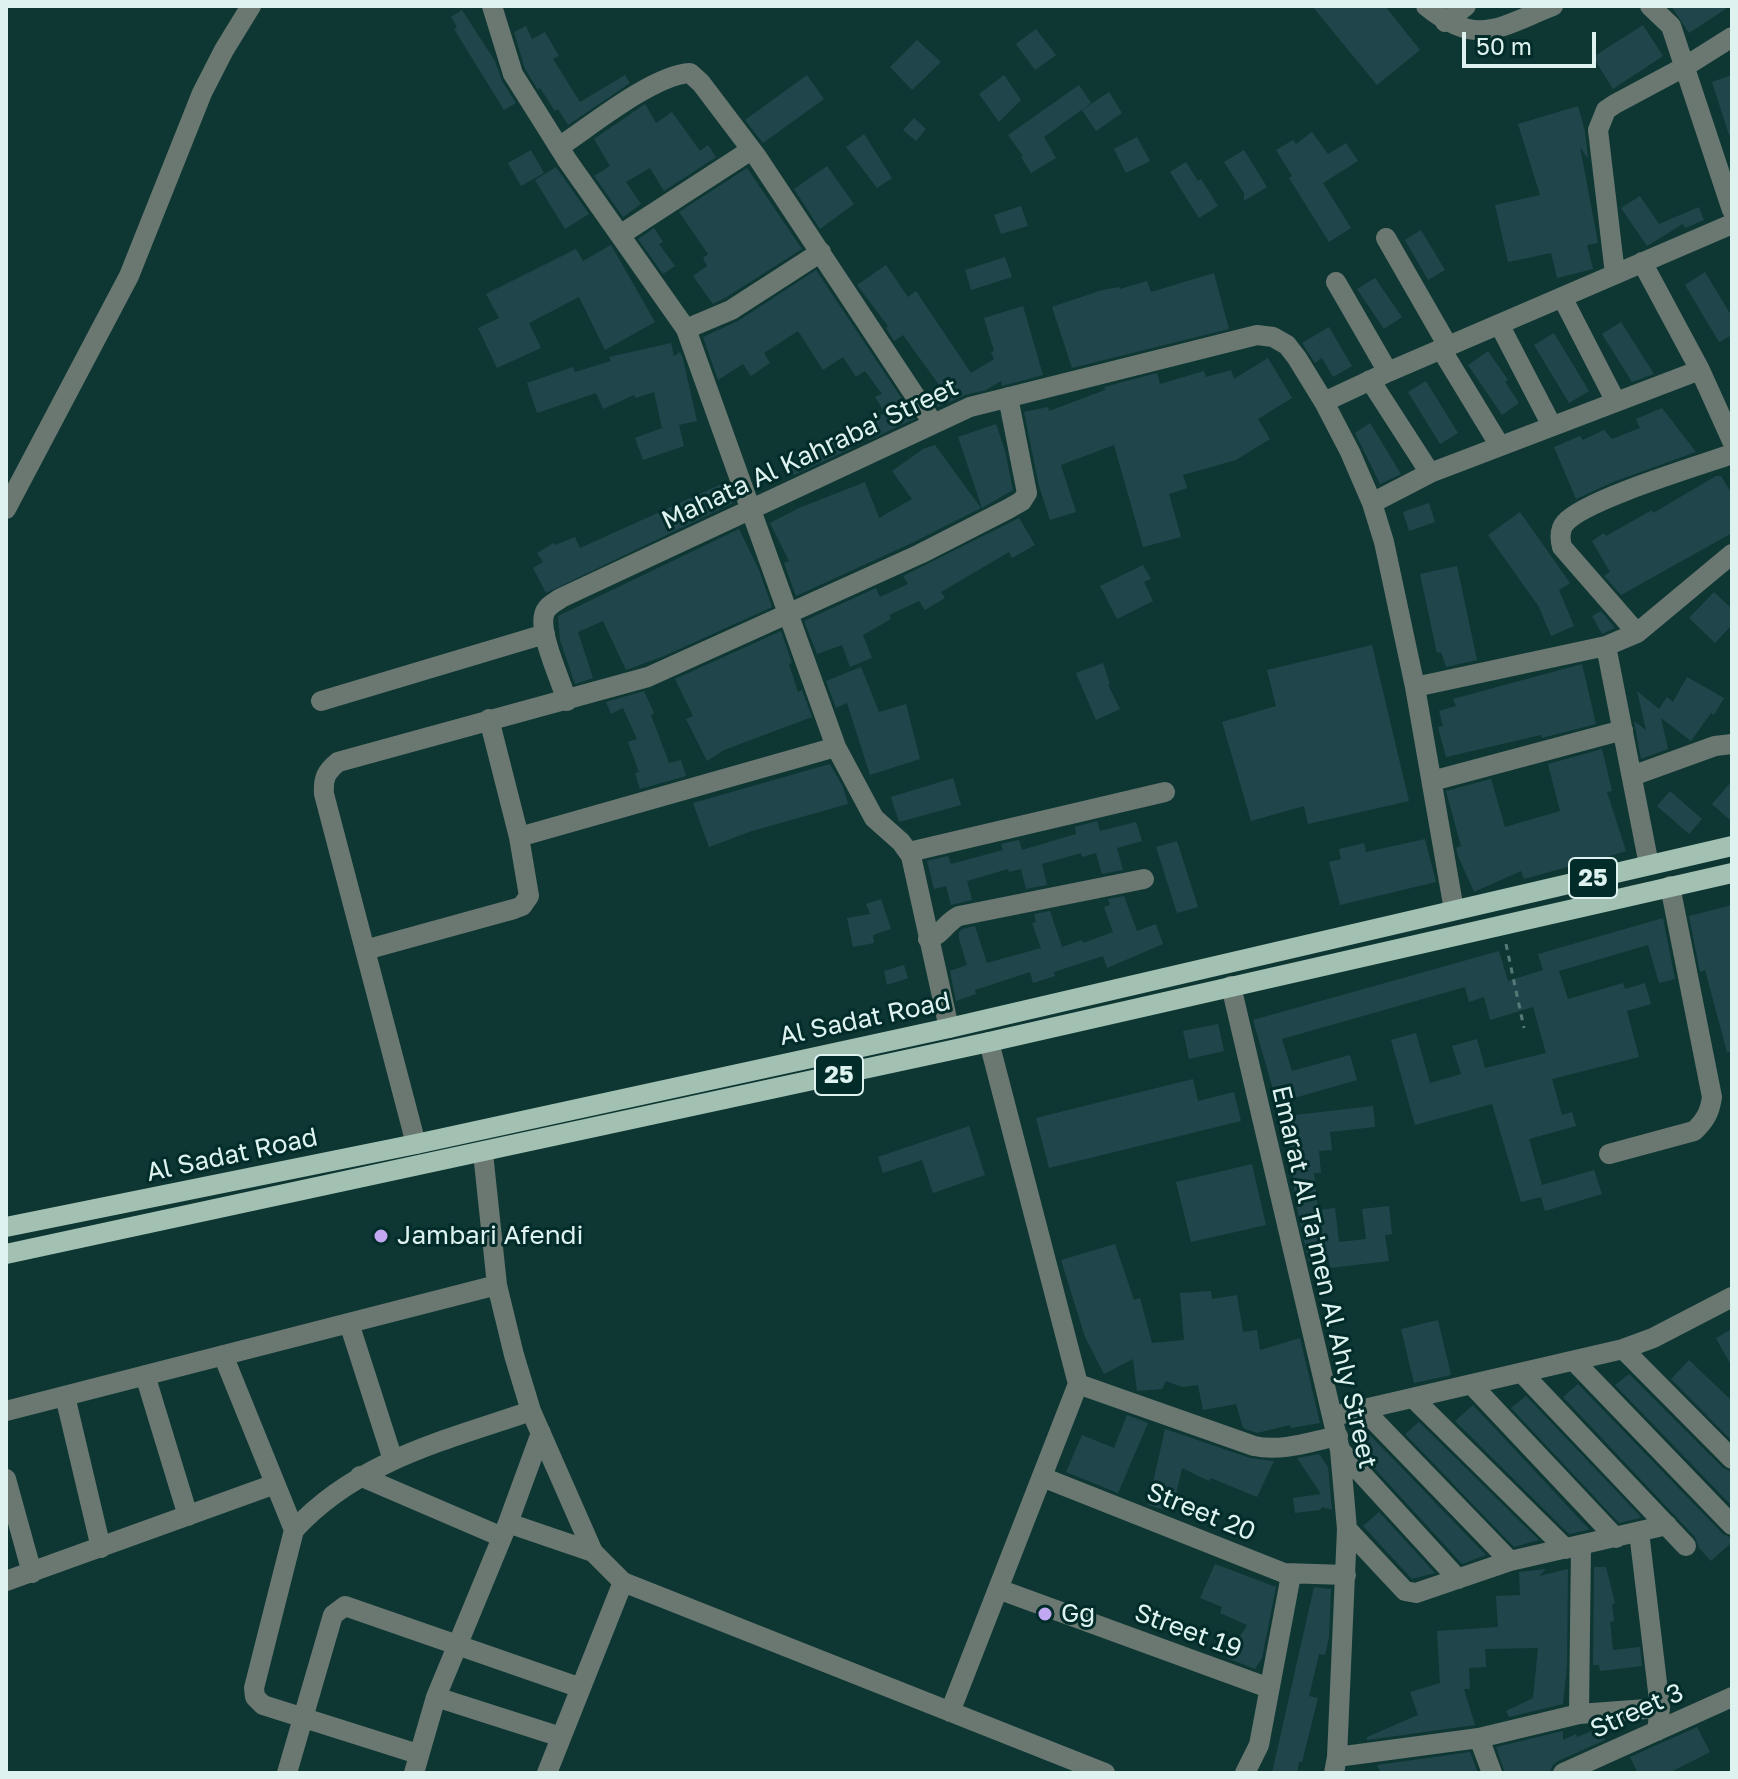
<!DOCTYPE html>
<style>
body{margin:0}
#map{position:relative;width:1738px;height:1779px;overflow:hidden;background:#0e3733;font-family:"Golos Text",sans-serif}
canvas{display:block}
.frame{position:absolute;inset:0;border:8px solid #def3f0;pointer-events:none}
.scale{position:absolute;left:1462px;top:32px;width:134px;height:36px;box-sizing:border-box;border:4px solid #def3f0;border-top:0;padding-left:10px;font-size:24px;line-height:28px;white-space:nowrap;color:#def3f0;-webkit-text-stroke:6px #022c29;paint-order:stroke}
</style>
<div id="map">
<canvas width="1738" height="1779"></canvas>
<div class="frame"></div>
<div class="scale">50 m</div>
</div>
<script>
const g = document.querySelector('canvas').getContext('2d');
g.lineJoin = 'round';
function paint(path, color) { g.fillStyle = color; g.fill(path, 'evenodd'); }
function trace(path, color, width, dash) { g.strokeStyle = color; g.lineWidth = width; g.lineCap = dash ? 'butt' : 'round'; g.setLineDash(dash || []); g.stroke(path); }
function drawText(font, color, halo, rows, align = 'center') {
  g.font = font + ' "Golos Text",sans-serif'; g.lineWidth = 6; g.setLineDash([]); g.textBaseline = 'middle'; g.strokeStyle = halo; g.fillStyle = color; for (const [text, x, y, turn = 0] of rows) {
    g.save(); g.translate(x, y); g.rotate((+turn || 0) * Math.PI / 180); g.textAlign = isNaN(turn) ? turn : align; if (halo) g.strokeText(text, 0, 0); g.fillText(text, 0, 0); g.restore();
  }
}
paint(new Path2D(`
 M1312,6H1385L1420,50L1377,85Z
 M1671,6H1730L1689,33Z
 M462,10L495,61L502,81L516,103L504,110L454,29L457,27L451,17Z
 M1643,25L1663,56L1613,89L1593,57Z
 M526,26L532,39L545,32L559,56L553,59L580,102L625,75L630,83L568,125L558,109L555,111L540,88L538,90L525,69L514,32Z
 M1036,29L1056,55L1035,70L1016,44Z
 M917,40L941,62L912,90L890,67Z
 M807,75L824,99L763,143L745,120Z
 M1004,75L1021,100L999,122L979,94Z
 M1732,75V135H1729L1712,82Z
 M1079,85L1091,103L1044,137L1056,158L1031,173L1021,157L1023,156L1008,135Z
 M1109,92L1122,113L1096,131L1082,110Z
 M645,104L656,123L672,112L700,151L708,145L716,157L664,191L650,168L626,182L641,204L623,217L594,176L610,166L594,139Z
 M1578,106L1585,131L1588,159L1580,147L1598,243L1587,245L1593,269L1557,278L1551,253L1508,262L1495,205L1540,195L1518,124Z
 M914,118L926,129L916,141L903,130Z
 M1312,132L1328,154L1346,143L1358,161L1323,183L1351,228L1329,242L1289,178L1292,176L1276,150L1293,140L1296,144Z
 M864,134L892,178L877,188L846,147Z
 M1137,137L1150,161L1126,173L1114,149Z
 M531,150L544,173L521,186L508,163Z
 M1244,150L1267,187L1244,201V193L1224,162Z
 M1186,162L1198,181L1201,179L1218,206L1199,218L1170,172Z
 M827,166L854,204L820,229L794,189Z
 M556,167L589,214L565,229L535,180Z
 M747,168L802,249L725,298L713,304L693,276L707,266L703,258L708,254L679,212Z
 M1640,196L1659,224L1699,207L1704,220L1685,228L1683,224L1647,246L1621,208Z
 M1021,206L1028,226L1001,234L994,215Z
 M654,228L663,242L659,244L675,266L663,274L638,239Z
 M1421,230L1445,270L1428,280L1405,240Z
 M611,245L655,322L605,350L579,297L529,323L541,348L497,368L478,328L499,318L486,294L576,249L583,261Z
 M1005,257L1012,277L971,290L965,270Z
 M886,265L908,297L916,291L971,373L994,359L991,352L994,351L984,318L1023,306L1043,375L1002,386L1001,381L986,390L965,395L938,407L931,396L942,389L903,335L894,341L886,328L888,326L857,285Z
 M816,270L914,417V419L869,440L860,428L885,413L875,397L882,394L865,371L856,377L843,357L823,370L798,331L764,353L770,363L751,376L743,364L718,380L703,337L738,321Z
 M1705,272L1732,317V335L1719,342L1685,285Z
 M1214,273L1229,329L1072,368L1052,307L1102,290L1119,287L1120,289L1147,281L1151,292Z
 M1375,278L1402,317L1384,329L1357,289Z
 M1621,322L1654,374L1632,382L1602,334Z
 M1329,327L1352,366L1333,377L1322,358L1315,363L1302,343Z
 M1554,333L1589,391L1569,403L1534,345Z
 M671,343L674,356L680,352L683,359L697,421L679,425L684,446L643,460L635,438L662,428L654,392L636,398L634,395L603,409L596,393L537,413L527,383L573,367L575,372L611,361L609,357Z
 M1488,351L1508,380L1505,382L1519,403L1502,415L1468,365Z
 M1268,358L1292,398L1258,419L1270,439L1236,460L1183,475L1187,488L1169,494L1181,537L1143,547L1114,445L1061,465L1076,512L1050,520L1039,486L1024,412L1048,407L1049,411L1105,390L1104,387L1157,373L1160,384L1204,371L1206,377L1231,370L1234,379Z
 M1426,381L1458,433L1440,444L1408,392Z
 M1662,408L1696,452L1613,482L1576,499L1554,447L1580,436L1583,440L1604,430L1612,439L1640,428L1636,419Z
 M1370,423L1401,474L1380,484L1355,433Z
 M996,424L1005,451L1013,490L982,508L958,437Z
 M847,435L852,448L794,475L789,466L837,436L839,440Z
 M935,445L981,508L914,542L796,596L784,563L789,561L770,523L799,508L865,482L879,518L912,499L892,471L923,449Z
 M1716,476H1721L1732,494V533L1621,595L1604,576L1610,572L1592,541L1604,533L1606,536L1652,510L1653,513Z
 M724,483L733,503L546,593L533,568L543,562L537,553L554,543L555,545L575,537L580,548Z
 M1429,503L1435,522L1409,531L1403,512Z
 M1520,512L1570,583L1559,590L1574,626L1551,636L1539,607L1488,535Z
 M1019,518L1035,545L1012,558L1009,552L941,592L945,598L925,610L919,601L889,615L891,619L863,635L872,658L850,667L842,645L817,654L804,621L876,588L880,597L908,584L903,576Z
 M739,529L759,570L772,607L664,656L626,670L603,621L578,632L593,678L575,684L560,640L558,616Z
 M1143,565L1151,579L1144,582L1153,601L1117,619L1100,586Z
 M1457,566L1477,660L1446,667L1441,652L1437,653L1420,574Z
 M1714,592L1732,609V625L1715,643L1689,618Z
 M1601,611L1615,628L1602,634L1592,616Z
 M781,631L792,663L789,664L798,692L802,690L812,717L724,750L707,761L686,719L693,716L675,679Z
 M1372,645L1409,801L1308,824L1304,806L1251,821L1222,722L1276,706L1267,670Z
 M1103,663L1110,684L1108,685L1120,709L1096,720L1076,673Z
 M1582,664L1596,724L1542,738L1541,735L1446,757L1438,727L1443,726L1439,711L1456,706L1453,699Z
 M861,667L879,712L906,704L920,759L870,775L847,703L836,708L826,681Z
 M1687,677L1724,698L1714,715L1711,713L1691,741L1661,718L1668,749L1641,759L1634,721L1646,730L1637,691L1659,709L1667,697L1673,702Z
 M644,691L654,713L651,715L669,763L681,760L686,776L640,789L635,773L639,772L628,742L637,739L623,708L611,714L606,702Z
 M1602,749L1612,791L1607,792L1626,851L1578,866V864L1524,879L1521,871L1474,892L1458,856L1456,848L1461,846L1446,791L1491,779L1505,827L1560,811L1548,764Z
 M830,764L843,787L848,804L752,831L709,847L693,803Z
 M953,778L961,805L899,822L891,797Z
 M1732,781V822L1712,804Z
 M1670,791L1702,819L1689,834L1657,806Z
 M1097,821L1100,831L1136,822L1142,841L1117,848L1123,870L1102,874L1096,853L1082,857L1081,853L1042,864L1047,885L1026,889L1021,869L1009,872L1008,869L967,881L972,900L951,905L946,886L934,889L927,861L948,856L951,864L1003,850L1001,844L1019,840L1022,850L1076,834L1075,827Z
 M1425,839L1436,882L1340,905L1329,862L1341,859L1339,849L1364,843L1366,852Z
 M1177,841L1198,907L1177,913L1156,847Z
 M1124,896L1137,931L1156,924L1163,944L1107,968L1103,956L1054,972L1055,976L1033,983L1030,972L975,990L976,994L956,1001L950,971L967,965L959,939V932L962,929L975,926L987,963L1041,948L1032,923L1036,922L1034,914L1050,911L1062,947L1082,940L1083,943L1113,932L1104,907L1110,905L1108,899Z
 M881,899L891,929L873,935L874,943L853,947L847,918L870,914L866,904Z
 M1732,905V1052H1727L1705,970L1700,972L1689,916Z
 M1663,918L1675,979L1659,983L1648,945L1559,971L1568,999L1623,983L1625,989L1645,983L1651,1004L1627,1011L1639,1057L1552,1079L1562,1115L1572,1112L1576,1126L1529,1139L1542,1185L1594,1170L1602,1194L1545,1211L1541,1197L1521,1202L1492,1104L1415,1125L1391,1040L1416,1033L1430,1083L1461,1074L1452,1046L1477,1039L1485,1068L1546,1053L1533,1007L1490,1020L1484,997L1469,1002L1465,987L1282,1039L1292,1071L1350,1055L1357,1080L1277,1103L1253,1020L1499,951L1508,981L1543,970L1538,954Z
 M904,965L908,978L887,985L884,971Z
 M1218,1024L1224,1051L1189,1059L1183,1031Z
 M1193,1079L1198,1101L1234,1092L1241,1121L1049,1168L1036,1118Z
 M1373,1106L1375,1127L1330,1132L1332,1150L1319,1151L1321,1173H1314L1318,1210L1335,1208L1339,1242L1366,1239L1362,1209L1389,1206L1392,1234L1385,1235L1389,1261L1330,1268L1329,1261L1309,1263L1296,1204L1286,1116Z
 M969,1126L985,1175L933,1193L922,1160L883,1173L878,1157Z
 M1252,1164L1266,1225L1191,1242L1176,1182Z
 M1115,1244L1134,1300L1140,1298L1152,1343L1184,1340L1180,1293L1211,1291L1212,1299L1237,1295L1243,1332L1257,1330L1260,1350L1300,1338L1320,1423L1291,1428L1290,1425L1257,1433L1243,1428L1236,1404L1203,1410L1198,1385L1182,1387L1166,1381L1162,1389L1137,1391L1133,1359L1104,1374L1085,1337L1061,1260Z
 M1438,1320L1451,1375L1414,1383L1401,1329Z
 M1732,1329V1367L1716,1338Z
 M1689,1360L1732,1401V1441L1671,1379Z
 M1629,1374L1723,1468L1732,1472V1506L1615,1385Z
 M1578,1384L1723,1534L1732,1538V1542L1711,1561L1699,1548L1695,1537L1563,1397Z
 M1526,1396L1641,1517L1640,1518L1619,1523L1511,1408Z
 M1473,1405L1589,1529L1588,1530L1569,1534L1455,1421Z
 M1127,1415L1148,1423L1118,1493L1066,1472L1082,1435L1114,1448Z
 M1419,1422L1539,1540L1514,1547L1405,1434Z
 M1165,1429L1250,1458L1274,1461L1257,1497L1211,1478L1209,1481L1182,1468L1172,1512L1148,1505Z
 M1369,1434L1486,1555L1462,1564L1354,1446Z
 M1319,1454L1328,1467L1332,1510L1322,1507L1320,1510L1295,1513L1293,1498L1321,1494L1297,1458Z
 M1379,1512L1435,1573L1412,1579L1384,1549L1363,1526Z
 M1215,1564L1276,1587L1262,1658L1255,1669L1227,1658L1247,1625L1220,1613L1222,1607L1200,1598Z
 M1594,1567H1606L1615,1603L1612,1604L1614,1621L1610,1622L1613,1650L1640,1647L1642,1666L1600,1671L1599,1665H1593Z
 M1546,1569L1539,1576L1568,1569L1567,1666L1563,1704L1509,1717L1506,1711L1533,1698L1538,1648L1485,1649L1486,1667L1469,1668L1470,1689H1464L1475,1725L1367,1740V1737L1418,1715L1410,1692L1440,1683L1437,1631L1498,1627L1496,1596L1520,1595L1519,1572Z
 M1314,1587L1331,1589L1329,1637L1325,1655L1319,1654L1309,1696L1318,1698L1302,1762H1299L1297,1773H1272Z
 M1697,1727L1710,1752L1669,1773H1638L1630,1757Z
 M1600,1728L1605,1740L1558,1761L1552,1766L1550,1773H1505L1496,1747L1563,1731V1740L1576,1734L1577,1737Z
 M1470,1752L1478,1773H1381L1377,1765Z`), '#20464c');
trace(new Path2D(`
 M1506,944L1524,1028`), '#587a76', 3, [6, 6]);
trace(new Path2D(`
 M492,6L513,74L567,160L686,329L731,310L821,252
 M1426,6C1477,48 1499,27 1553,6
 M1650,6L1671,26L1732,210
 M1445,22L1466,6
 M559,147C591,126 653,75 690,73L701,83L757,157L933,423
 M620,235L751,150
 M1386,238L1448,346
 M1642,262L1700,370L1732,441
 M1615,274L1598,130L1606,110L1615,104L1686,66L1732,37
 M1336,282L1388,372
 M1562,297L1616,402
 M1499,324L1552,426
 M686,329L836,747L874,818L901,842L911,856L949,1028
 M1441,349L1500,446
 M1370,380L1430,473
 M1324,402L1388,372L1732,224
 M1372,503L1430,473L1700,370
 M6,509L129,276L202,93L224,50L251,6
 M1637,633L1562,547C1560,539 1559,530 1565,523C1584,500 1698,466 1732,454
 M1606,646L1649,865
 M1415,687L1606,646L1637,633L1732,554
 M321,701L545,634
 M567,701C561,681 539,634 544,615C546,606 554,603 561,598L970,407L1245,338L1257,335L1273,337L1287,345L1297,358L1324,402L1350,452L1372,503L1384,542L1415,687L1454,910
 M1632,776L1715,746L1732,744
 M1432,781L1623,730
 M519,837L836,747
 M909,852L1165,792
 M928,939C942,935 946,922 959,916L1144,879
 M365,950L514,909L522,906L529,896L519,837L489,719
 M1231,986L1340,1450L1347,1529L1337,1757L1334,1773
 M416,1144L324,794C323,778 326,772 338,762L648,677L920,554L1008,509L1022,501L1027,493L1008,397
 M483,1153L497,1285L514,1355L531,1411L593,1552L623,1582L1105,1773
 M1609,1154L1694,1131C1705,1121 1710,1112 1712,1097L1670,886
 M349,1323L393,1460
 M1623,1349L1732,1459
 M223,1355L294,1530L254,1688L255,1697L263,1705L418,1754
 M1574,1361L1732,1525
 M1522,1373L1686,1546
 M145,1375L188,1516
 M1078,1384L1254,1446C1282,1452 1309,1442 1338,1436
 M1471,1384L1616,1538
 M65,1396L101,1548
 M1413,1398L1566,1549
 M1363,1409L1510,1561
 M6,1411L497,1285
 M1334,1416L1623,1349L1653,1338L1732,1297
 M1340,1450L1458,1579
 M360,1476L502,1537
 M1042,1477L1284,1573L1346,1575
 M6,1479L32,1573
 M508,1523L593,1552
 M1347,1529L1405,1591L1416,1593L1510,1561L1667,1525
 M294,1530C357,1461 446,1440 531,1411
 M1639,1532L1660,1708L1657,1731
 M6,1581L275,1484
 M998,1589L1269,1688
 M436,1697L561,1737
 M950,1712L1078,1384L989,1042
 M1579,1714L1581,1546
 M1479,1738L1492,1773
 M1337,1757L1479,1738L1579,1714L1660,1708
 M287,1773L333,1615L345,1606L581,1688
 M414,1773L436,1697L508,1523L541,1433
 M547,1773L623,1582
 M1245,1773L1259,1745L1291,1575
 M1563,1773L1732,1697`), '#6a7871', 20);
trace(new Path2D(`
 M6,1227L416,1144L949,1028L1732,846
 M6,1254L989,1042L1732,873`), '#a3c1b3', 20);
for (const [x, y, r, color] of [
 [381,1236,8,"#c2a8f2"],
 [1045,1614,8,"#c2a8f2"]
]) { const dot = new Path2D(); dot.arc(x, y, r, 0, 2 * Math.PI); g.fillStyle = color; g.fill(dot); trace(dot, '#022c29', 3); }
for (const [x, y, w] of [
 [1593,878,48],
 [839,1075,48]
]) { const box = new Path2D(); box.roundRect(x - w / 2, y - 20, w, 40, 6); g.fillStyle = '#022c29'; g.fill(box); trace(box, '#def3f0', 2); }
drawText('bold 24px', '#def3f0', null, [
 ["25",1593,878],
 ["25",839,1075]
]);
drawText('26px', '#def3f0', '#022c29', [
 ["Mahata Al Kahraba' Street",810,454,-25],
 ["Al Sadat Road",865,1019,-12],
 ["Al Sadat Road",232,1155,-12],
 ["Emarat Al Ta'men Al Ahly Street",1324,1277,77],
 ["Street 20",1201,1512,22],
 ["Street 19",1188,1631,20],
 ["Street 3",1637,1711,-24]
]);
drawText('26px', '#def3f0', '#022c29', [
 ["Jambari Afendi",397,1236],
 ["Gg",1061,1614]
], 'left');
</script>
